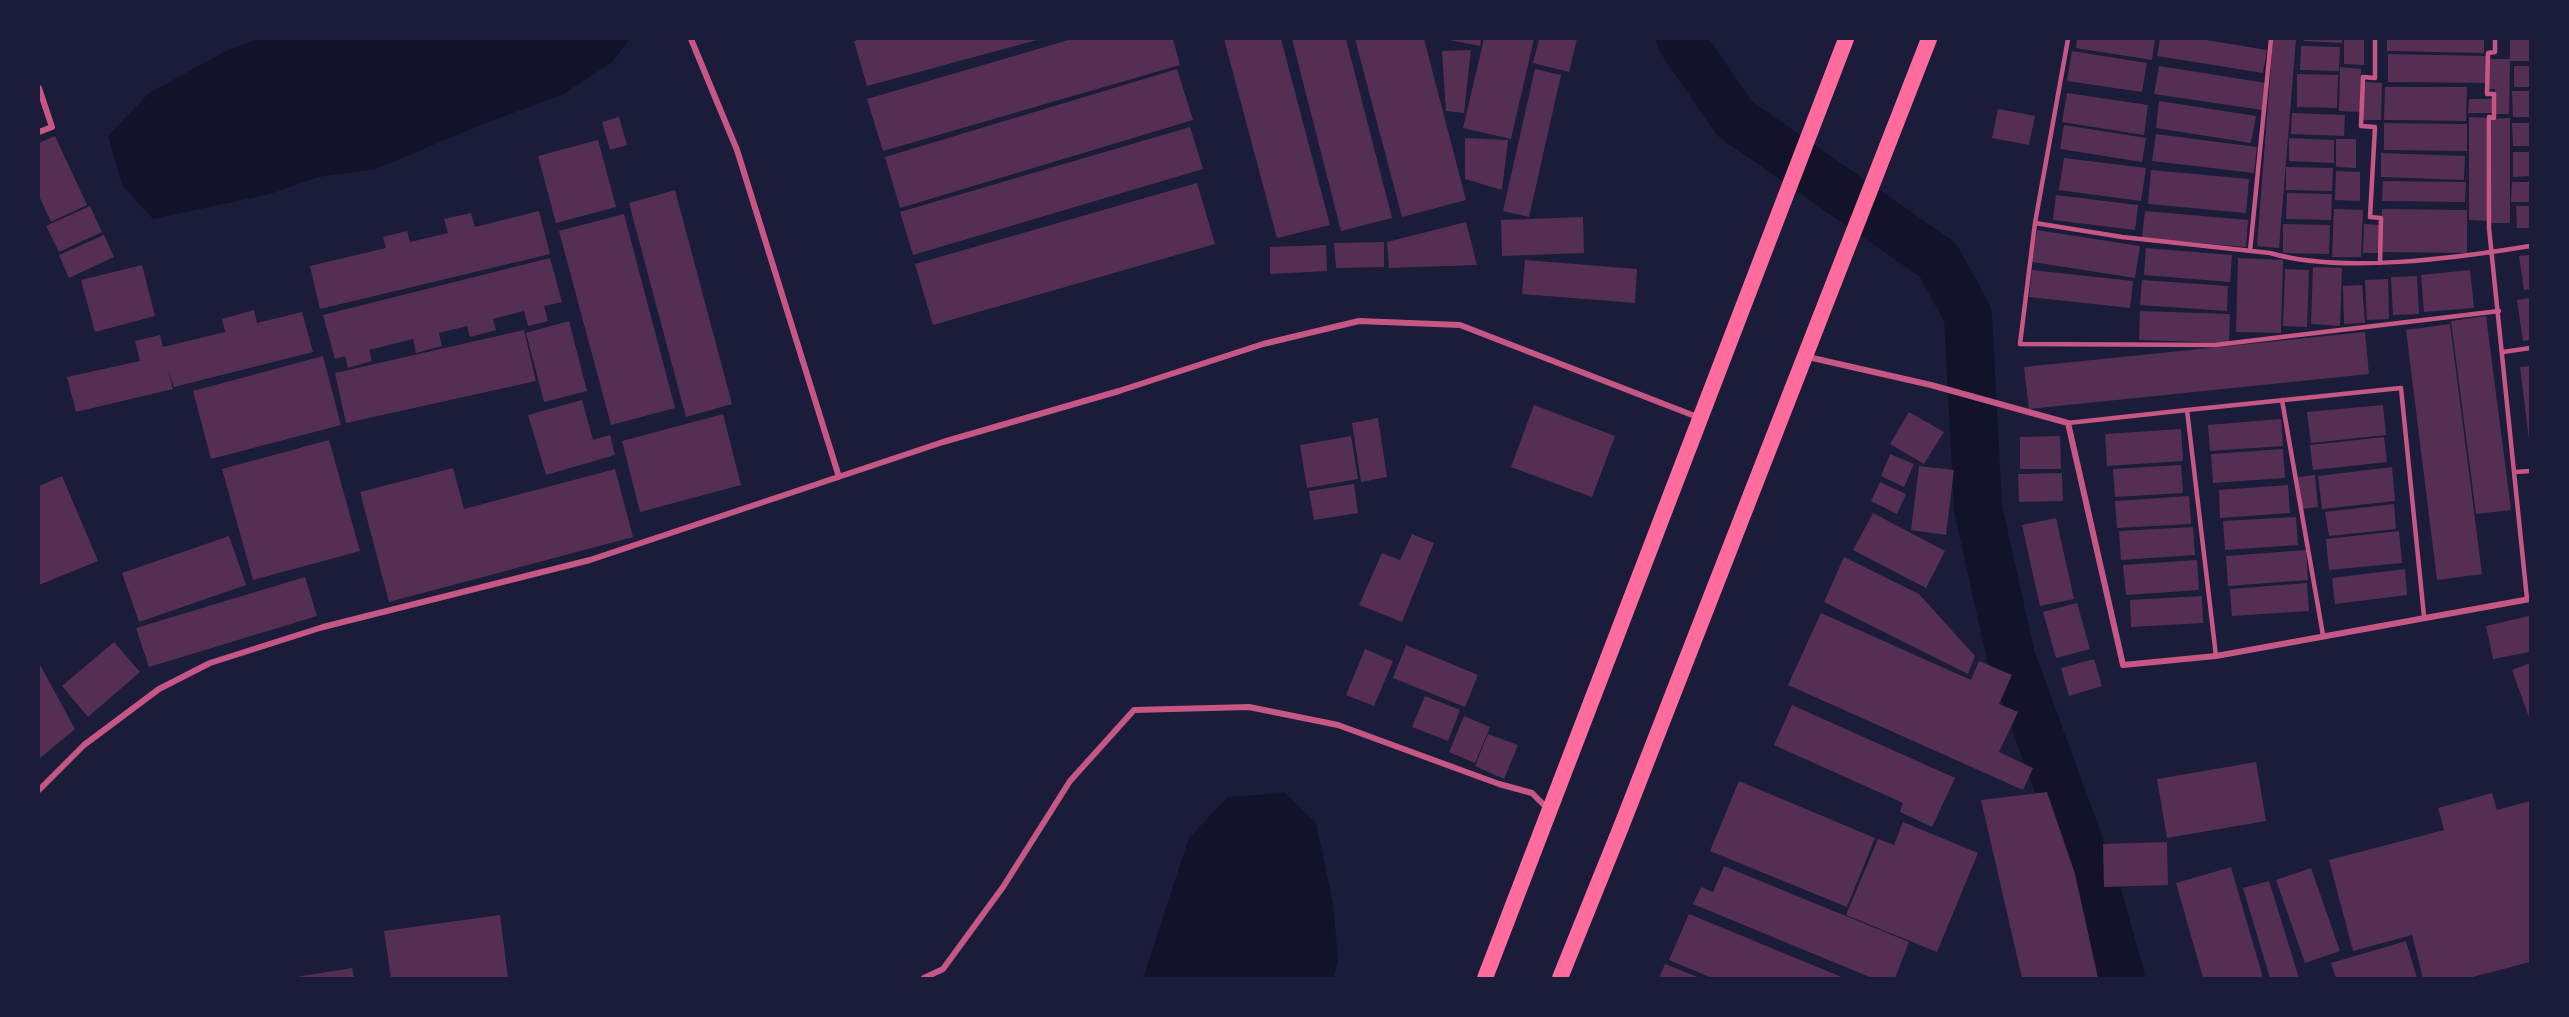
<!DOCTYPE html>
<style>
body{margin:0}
#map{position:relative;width:2569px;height:1017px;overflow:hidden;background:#1b1b3a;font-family:"DejaVu Sans",sans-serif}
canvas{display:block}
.frame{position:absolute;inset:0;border:40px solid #1b1b3a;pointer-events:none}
</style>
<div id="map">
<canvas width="2569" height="1017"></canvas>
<div class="frame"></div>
</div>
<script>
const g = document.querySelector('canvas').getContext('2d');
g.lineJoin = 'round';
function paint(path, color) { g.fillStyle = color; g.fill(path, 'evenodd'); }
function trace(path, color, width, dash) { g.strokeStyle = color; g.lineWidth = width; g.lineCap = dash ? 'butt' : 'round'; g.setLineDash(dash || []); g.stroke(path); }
paint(new Path2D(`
 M259,39H630L612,62L562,95L485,123L376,169L318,177L270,194L153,219L122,185L108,136L149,93L228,50Z
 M1285,793L1316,823L1333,904L1338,958L1334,978H1143L1189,838L1228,797Z`), '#12122b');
trace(new Path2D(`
 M1680,39L1735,119L1938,260L1968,315L1978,508L2011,657L2097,892L2121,978`), '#12122b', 48);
paint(new Path2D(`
 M862,39H1037V40L867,86L854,41Z
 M1072,39H1173L1180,65L883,151L867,99Z
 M1224,39H1281L1330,225L1277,238Z
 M1292,39H1346L1392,218L1341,231Z
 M1355,39H1424L1466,200L1402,217Z
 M1444,39H1481L1480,46Z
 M1484,39H1534L1511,139L1463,128Z
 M1539,39H1577L1569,72L1533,63Z
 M2077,39H2155L2152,60L2076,48Z
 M2160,39H2200L2267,50L2263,73L2157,56Z
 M2273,39H2296L2279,248L2257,246Z
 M2304,39H2342V43L2304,41Z
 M2344,39H2364V65L2344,64Z
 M2387,39H2484V53L2387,51Z
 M2510,39H2530V61H2510L2509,114H2496L2495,89H2489V59H2510Z
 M2301,46L2340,47L2339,71L2300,70Z
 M1471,50L1464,113L1446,111L1442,51Z
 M2072,51L2147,63L2142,92L2067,81Z
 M2388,54L2486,56V83L2388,82Z
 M2159,66L2266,83L2262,110L2154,94Z
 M2514,66H2530V87H2514Z
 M2340,67L2361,69L2360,112L2339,111Z
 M1177,69L1193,120L900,208L885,157Z
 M1535,69L1561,75L1529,217L1503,211Z
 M2297,74L2338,75L2337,108L2297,107Z
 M2364,82L2382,83L2381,120H2363Z
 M2385,87H2467L2466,121L2384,120Z
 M2512,91H2530V117H2513Z
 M2067,93L2148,105L2144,135L2062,122Z
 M2469,99H2493V113H2468Z
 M2159,101L2256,116L2251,143L2156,128Z
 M1998,109L2035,116L2029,145L1992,138Z
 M2292,113L2345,115L2344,136L2291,134Z
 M619,117L627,145L610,150L602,122Z
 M2469,117L2489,118L2488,221L2469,220Z
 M2510,118V223H2491L2492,119Z
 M2384,123L2467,124V151L2384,150Z
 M2512,123H2530V146H2513Z
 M2064,125L2146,138L2142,162L2060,149Z
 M1190,127L1203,169L913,255L900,212Z
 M2156,134L2257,147L2254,173L2152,161Z
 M55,136L87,205L51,222L39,196V143Z
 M1465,138L1508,140L1502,190L1465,179Z
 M2289,138L2334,140V163L2289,161Z
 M2336,139H2356V168L2336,167Z
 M598,140L616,207L556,223L538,156Z
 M2513,152H2530V176L2513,177Z
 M2381,153L2465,156L2464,180L2381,177Z
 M2064,158L2146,168L2141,201L2059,190Z
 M2286,167L2333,168L2332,191L2286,190Z
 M2151,170L2249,179L2246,213L2148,204Z
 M2336,171L2360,172V201L2335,200Z
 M2383,181L2466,182L2465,202L2382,201Z
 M2512,182H2530V202H2511Z
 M1197,183L1215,244L933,325L915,264Z
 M675,190L732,404L686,417L629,203Z
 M2287,193L2332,194L2331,220L2286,219Z
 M2056,195L2138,205L2135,230L2053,220Z
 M90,206L102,232L59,252L46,226Z
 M2516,206H2530V228H2517Z
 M2334,209L2363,210L2361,257H2332Z
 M2382,209L2467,210V253L2382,252Z
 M539,211L550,254L320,309L310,266L386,248L383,237L407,231L410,242L448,233L444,219L471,213L475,227Z
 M2145,211L2248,220L2246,247L2142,238Z
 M624,214L675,408L611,425L559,231Z
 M1583,217L1584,253L1502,256L1501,220Z
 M1466,222L1477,265L1389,268L1387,242Z
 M2283,224L2330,225L2329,254L2283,253Z
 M2364,224L2380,225V253H2363Z
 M2037,230L2140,246L2135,278L2032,262Z
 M104,235L114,257L69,278L59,255Z
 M1384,242V267L1336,268L1334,243Z
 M1326,245L1327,271L1270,274V247Z
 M2146,248L2232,255L2230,282L2144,275Z
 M2530,255V289L2524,290L2519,256Z
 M550,258L562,302L544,306L548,321L528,326L524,311L493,319L496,330L470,337L467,326L439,333L442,346L416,353L413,339L369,350L372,361L348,368L345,356L335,359L323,315Z
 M2238,258L2283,260L2281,333L2236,332Z
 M1525,260L1637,269L1635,303L1522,294Z
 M142,265L155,316L95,332L81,280Z
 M2313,267L2342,268L2340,326L2311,324Z
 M2285,269L2309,270L2307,327L2283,326Z
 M2032,270L2133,281L2130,308L2029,297Z
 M2470,270L2474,308L2424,312L2421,275Z
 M2417,276L2419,314L2393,315L2391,277Z
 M2388,279L2389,319L2367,320L2365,280Z
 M2142,280L2228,286L2227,311L2140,305Z
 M2362,285L2365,323L2344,324L2343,286Z
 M2530,298V340L2523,341L2517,300Z
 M254,310L257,323L302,312L313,352L174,387L168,370L173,389L76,412L67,377L140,361L135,341L160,335L163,347L225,332L222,319Z
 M2140,311L2230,314L2229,343L2139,340Z
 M2486,316L2511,510L2476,514L2451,321Z
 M569,321L587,391L544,402L526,333Z
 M2450,324L2482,574L2437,580L2406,330Z
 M524,330L536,381L346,423L335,373Z
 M2365,332L2369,374L2029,409L2024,367Z
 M323,356L341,425L211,459L193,391Z
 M2530,366V439H2529L2520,367Z
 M582,400L593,440L610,435L615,455L546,475L528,415Z
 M1534,405L1615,436L1592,497L1511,467Z
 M2383,405L2386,435L2311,443L2307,412Z
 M1909,412L1944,432L1924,464L1890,444Z
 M723,414L741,485L640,512L622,441Z
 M1378,418L1387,477L1361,482L1352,423Z
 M2281,419L2283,446L2210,451L2208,425Z
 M2181,429L2183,461L2107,466L2105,434Z
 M1351,436L1358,479L1307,488L1300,445Z
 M2060,436L2061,469H2020V437Z
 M2384,437L2387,462L2313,470L2310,445Z
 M329,440L360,551L253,580L222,469Z
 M2283,449L2285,478L2213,483L2211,454Z
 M1890,454L1914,464L1904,487L1881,476Z
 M2181,465L2183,493L2115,497L2113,469Z
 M1919,466L1954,470L1946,535L1911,530Z
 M2392,467L2395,501L2322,509L2318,476Z
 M453,468L464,509L615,469L633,537L389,602L360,492Z
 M2062,473L2063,501L2019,502L2018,474Z
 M2315,475L2318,507L2301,509L2298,477Z
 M62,476L98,561L39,585V486Z
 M1880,482L1906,494L1897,514L1871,501Z
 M1354,484L1358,513L1314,520L1309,491Z
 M2288,485L2290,513L2220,518L2219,490Z
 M2189,496L2191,524L2117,528L2115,501Z
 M2394,504L2396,529L2329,536L2325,512Z
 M1873,513L1945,551L1926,588L1853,550Z
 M2296,517L2298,545L2225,550L2223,521Z
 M2056,518L2074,599L2040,606L2022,525Z
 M2193,527L2195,555L2121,560L2119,531Z
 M2399,531L2402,563L2329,570L2326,539Z
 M1412,534L1434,543L1402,622L1359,605L1382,553L1400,560Z
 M229,536L246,585L139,622L122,573Z
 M2306,550L2308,580L2228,586L2226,556Z
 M1844,557L1919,594L1975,656L1968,674L1824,602Z
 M2197,560L2199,590L2126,595L2123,565Z
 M2405,569L2407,595L2335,604L2332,578Z
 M305,577L317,616L149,667L136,628Z
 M2307,583L2309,611L2232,616L2230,589Z
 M2202,596L2203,623L2131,627L2130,600Z
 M2077,603L2090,649L2056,658L2043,612Z
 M1821,613L1971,680L1979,661L2012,675L1999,704L2018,712L1999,752L2033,768L2023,790L1788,685Z
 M2529,616L2530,652L2493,659L2486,626Z
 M114,642L140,672L88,717L62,686Z
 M1406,645L1478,675L1465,707L1393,678Z
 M1365,649L1393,661L1374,706L1346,695Z
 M2094,659L2102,686L2069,696L2061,668Z
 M39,663L75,729L39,759Z
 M2530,663V720L2512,670Z
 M1425,696L1460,710L1448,741L1412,727Z
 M1792,705L1955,778L1932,827L1900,812L1903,803L1774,745Z
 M1464,716L1490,727L1475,763L1449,752Z
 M1488,734L1518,745L1504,779L1475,766Z
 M2256,762L2266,821L2167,838L2157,779Z
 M1739,781L1875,838L1847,907L1710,851Z
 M2047,792L2075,874L2098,978H2022L1981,800Z
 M2492,793L2497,810L2530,801V962L2469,978H2423L2412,935L2353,951L2329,860L2444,830L2438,808Z
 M1903,822L1978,853L1937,952L1846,915L1878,839L1894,845Z
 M2167,842L2168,885L2104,887L2103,844Z
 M1724,866L1909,942L1895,978H1872L1693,904L1701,887L1713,892Z
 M2231,867L2263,978H2203L2176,883Z
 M2311,868L2340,951L2305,963L2276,880Z
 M2269,881L2299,978H2270L2243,888Z
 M1689,914L1844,978H1712L1669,960Z
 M500,915L508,978H391L384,931Z
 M2406,941L2417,978H2336L2331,963Z
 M1665,964L1700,978H1659Z
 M352,968L354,978H296V977Z`), '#542f53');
trace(new Path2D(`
 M2068,39L2035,223L2122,237L2270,253C2341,274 2457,258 2530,246
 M2375,39V78L2363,77L2361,126L2375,127L2370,217L2381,218L2380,263
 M2495,39V52L2488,53L2487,94H2494V118L2489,117V228L2527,599
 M2035,223L2020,344L2215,345L2499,311
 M2250,251L2271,39
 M2503,352L2530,348
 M2282,400L2323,635
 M2187,410L2401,388L2424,616
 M2068,423L2187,410L2216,656
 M2515,472L2530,471`), '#c65784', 4.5);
trace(new Path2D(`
 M691,39L737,150L839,477
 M39,88L52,127L39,132
 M1808,357L1931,385L2068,423L2123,665L2216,656L2530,599
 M39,790L84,745L159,689L210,663L323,627L590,560L943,442L1119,391L1263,344L1359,321L1460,325L1700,418
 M924,978L943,969L1003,887L1070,781L1134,710L1249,707L1338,725L1499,784L1532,793L1547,808`), '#c65784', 6);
trace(new Path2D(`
 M1485,978L1846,39
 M1560,978L1621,827L1929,39`), '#ff6b9d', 16);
</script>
